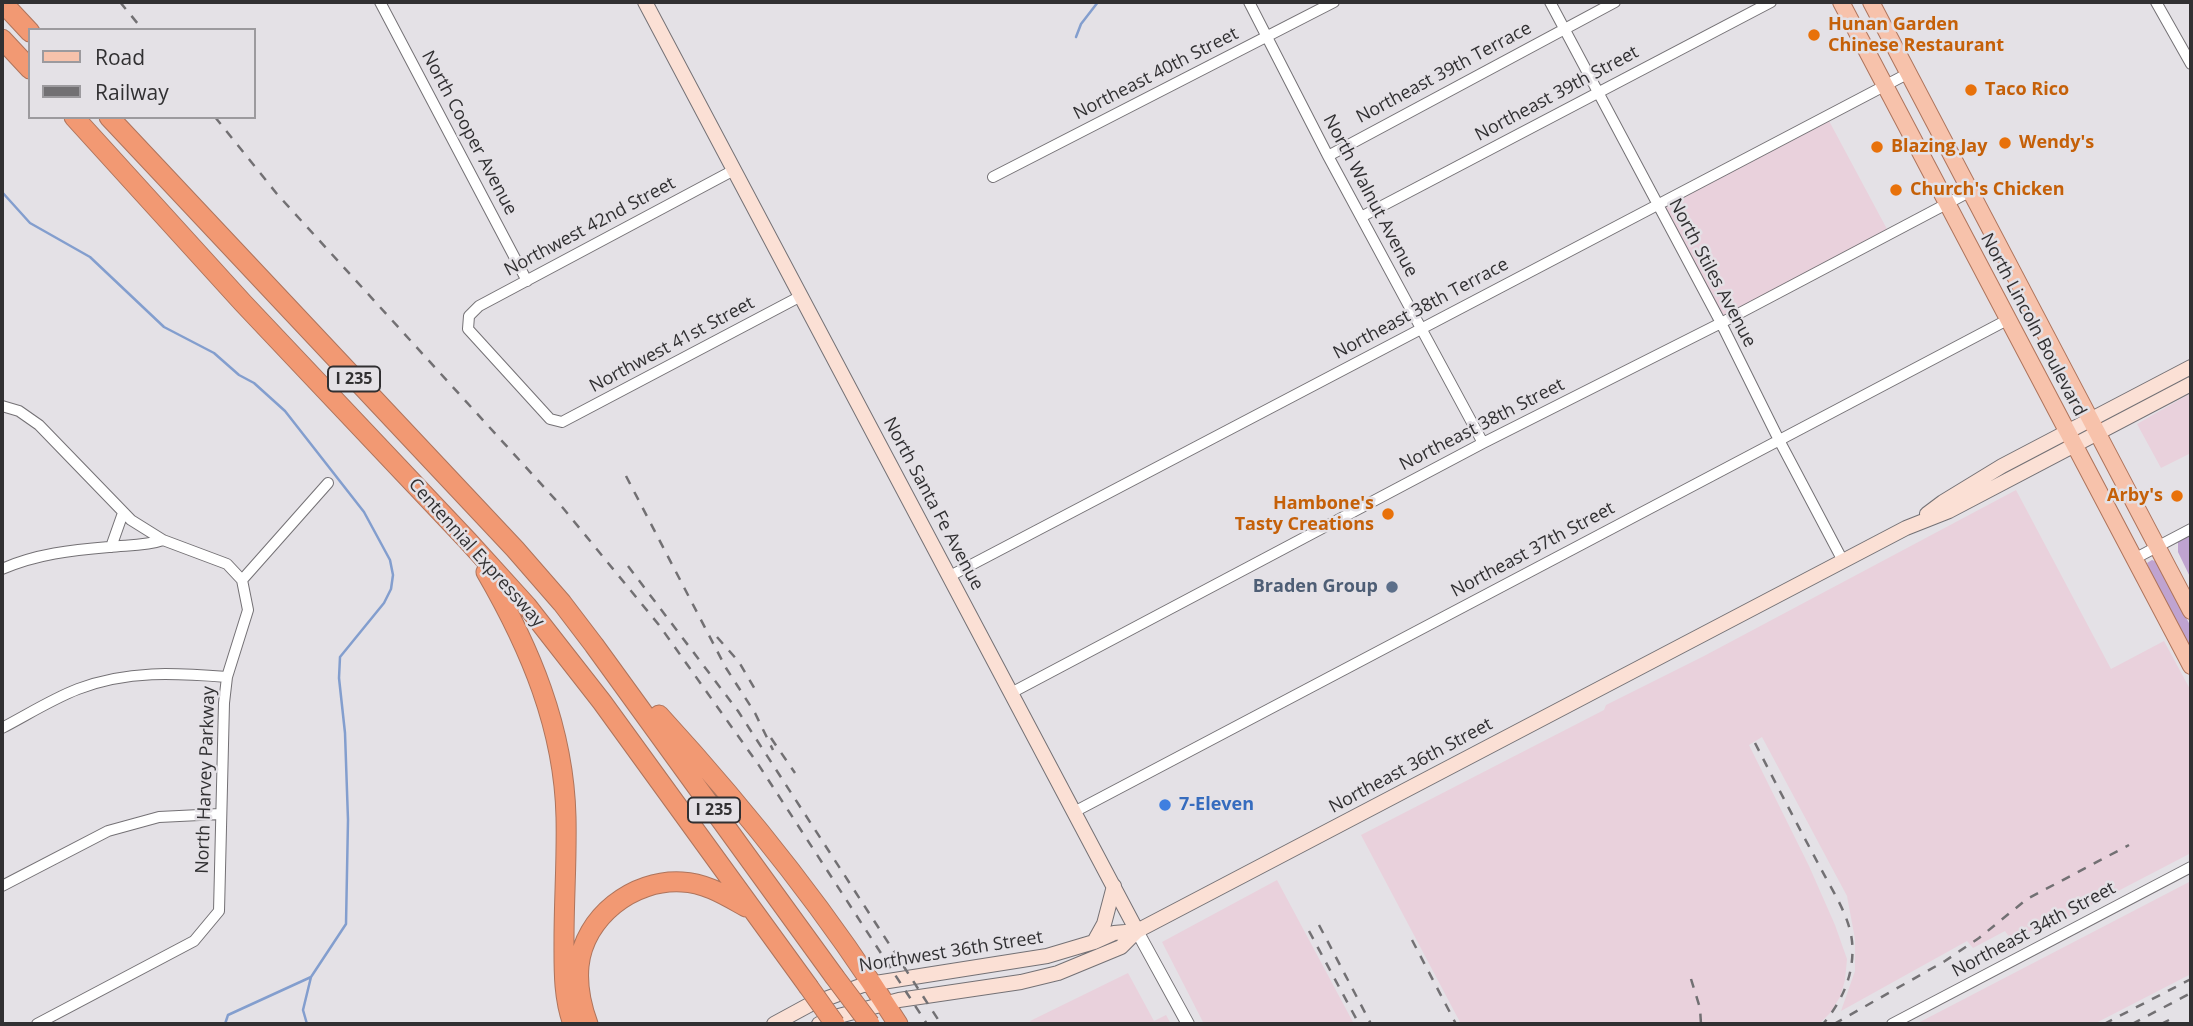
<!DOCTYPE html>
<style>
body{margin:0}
#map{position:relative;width:2193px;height:1026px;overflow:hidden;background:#e4e1e6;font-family:"Open Sans",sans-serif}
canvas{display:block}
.frame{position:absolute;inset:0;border:4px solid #313032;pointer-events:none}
.legend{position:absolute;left:28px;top:28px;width:228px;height:91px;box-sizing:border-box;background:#e4e1e6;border:2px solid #9c9a9e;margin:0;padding:9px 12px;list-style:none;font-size:21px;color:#313032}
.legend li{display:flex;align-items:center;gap:14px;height:35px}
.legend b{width:35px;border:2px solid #9c9a9e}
</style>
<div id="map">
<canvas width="2193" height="1026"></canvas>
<div class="frame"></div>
<ul class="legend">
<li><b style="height:9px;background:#f7c2ab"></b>Road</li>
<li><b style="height:9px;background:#727073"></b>Railway</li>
</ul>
</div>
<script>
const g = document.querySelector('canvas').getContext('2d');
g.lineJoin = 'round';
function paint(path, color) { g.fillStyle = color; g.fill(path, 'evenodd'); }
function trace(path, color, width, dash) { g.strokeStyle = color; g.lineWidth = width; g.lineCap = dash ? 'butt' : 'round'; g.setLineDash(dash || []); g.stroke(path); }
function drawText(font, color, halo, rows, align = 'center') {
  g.font = font + ' "Open Sans",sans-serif'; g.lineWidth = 5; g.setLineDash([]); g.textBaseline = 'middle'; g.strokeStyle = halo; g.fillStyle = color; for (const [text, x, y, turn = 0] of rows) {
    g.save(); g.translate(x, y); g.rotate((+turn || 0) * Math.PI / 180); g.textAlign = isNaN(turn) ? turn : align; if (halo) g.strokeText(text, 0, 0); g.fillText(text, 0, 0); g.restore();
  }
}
paint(new Path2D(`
 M1828,119L1888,231L1722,318L1661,207Z
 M2191,393V453L2161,468L2137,424Z
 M2016,490L2111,669L2164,641L2191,691V853L2047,928L2046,923L2012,941L2005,931L1973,948L1967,941L1841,1011L1855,971V939L1847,896L1762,737L1749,745L1809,866L1835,925L1847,959L1845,980L1840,997L1830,1013L1819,1024H1461L1361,835L1604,710L1606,705L1704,656Z
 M1277,880L1354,1024H1204L1162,942Z
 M2191,881V974L2094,1024H1916Z
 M1128,973L1154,1021L1166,1015L1171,1024H1032L1030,1021Z`), '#e9d1dc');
paint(new Path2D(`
 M2191,535V579L2178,552V542Z
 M2152,560L2157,562L2191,627V651L2148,566L2147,563Z`), '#bfa3d0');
trace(new Path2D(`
 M1076,37L1081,24L1098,2
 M2,192L30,223L90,257L164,327L214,353L239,375L254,383L285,411L364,512L390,560L393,575L391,589L384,603L340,657L339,678L345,733L348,820L346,924L311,977L303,1010L307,1024
 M225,1024L228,1015L311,977`), '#839ece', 2.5);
const minor = new Path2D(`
 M380,2L527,281
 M1249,2L1328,156L1483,443
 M1550,2L1721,323L1779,440L1843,561
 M2156,2L2191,64
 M1328,156L1615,2
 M734,170L479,306L469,316L468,329L550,419L562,422L801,296
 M993,177L1334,2
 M1361,217L1771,2
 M2,406L19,411L39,425L131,520L163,540L227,564L242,580L248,610L227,677L224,703L219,911L194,941L37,1024
 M111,547L123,513
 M2134,559L2191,529
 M2,569C36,554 72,550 109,547C128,545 146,546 163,540
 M950,576L1909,73
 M242,580L328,483
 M1011,693L1483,443L1721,323L1971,191
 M2,728C27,715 52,699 78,689C128,670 175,673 227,677
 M1074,812L2009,319
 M2,886L108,831L159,817L220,814
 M1892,1024L2191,867`);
const tertiary = new Path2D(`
 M1137,931L1188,1024`);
const secondary = new Path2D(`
 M645,2L1137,931
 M1927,514L1943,502L2002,466L2191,367
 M1094,942L1104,924L1114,886
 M774,1024L809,1005L863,985L1047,956L1094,942L1114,933L1137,931
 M819,1024L835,1017L899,1000L1021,982L1058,973L1121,947L1137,931L1906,528L1949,511L2191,384`);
const primary = new Path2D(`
 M1841,2L2191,666
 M1871,2L2191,611`);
const motorway = new Path2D(`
 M2,2L30,32
 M2,39L30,69
 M74,117L243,303L468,541L527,606L602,702L808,986
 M109,117L515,549L562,603L594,645L834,976
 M486,572C530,648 564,728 566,817C567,858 564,899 564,940C564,968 563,997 573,1024
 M659,715C747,811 829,914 898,1024
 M588,1024C581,1005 577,987 579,966C584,917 633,879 682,882C706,883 726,896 746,907`);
trace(minor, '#747175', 12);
trace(tertiary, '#747175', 14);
trace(secondary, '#747175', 16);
trace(primary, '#ae745c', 18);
trace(motorway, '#ae745c', 21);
trace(minor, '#fff', 10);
trace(tertiary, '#fff', 12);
trace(secondary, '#fbe0d5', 14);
trace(primary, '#f7c2ab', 16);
trace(motorway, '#f29973', 19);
trace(new Path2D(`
 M120,2L143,30
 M215,117L277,194L563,508L659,625L758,764L927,1024
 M626,476L726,668L755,713L773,750
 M628,566L738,711L941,1024
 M717,637L739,662L756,691
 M771,738L795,773
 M1755,743C1776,784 1798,826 1820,867C1832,890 1849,915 1852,941C1855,973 1843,1000 1823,1024
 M1319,925L1371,1024
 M1309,931L1359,1024
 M1412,940L1456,1024
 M1691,979L1700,1008L1701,1024
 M1834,1024L1945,961L1979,938L2027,899L2129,845
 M2104,1024L2191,979
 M2132,1024L2191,993
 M2161,1024L2169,1020`), '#727073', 2.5, [9, 9]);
const motorwayBridge = new Path2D(`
 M834,976L870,1024
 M808,986L835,1024`);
trace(motorwayBridge, '#ae745c', 21, []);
trace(motorwayBridge, '#f29973', 19);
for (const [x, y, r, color] of [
 [1814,35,7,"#e8710a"],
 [1971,90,7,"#e8710a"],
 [2005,143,7,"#e8710a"],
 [1877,147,7,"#e8710a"],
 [1896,190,7,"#e8710a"],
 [2177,496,7,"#e8710a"],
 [1388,514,7,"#e8710a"],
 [1392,587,7,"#5c6f8a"],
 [1165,805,7,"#3f7fe0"]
]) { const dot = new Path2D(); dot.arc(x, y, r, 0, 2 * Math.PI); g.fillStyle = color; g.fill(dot); trace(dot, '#e4e1e6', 2.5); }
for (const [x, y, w] of [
 [354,379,52],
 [714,810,52]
]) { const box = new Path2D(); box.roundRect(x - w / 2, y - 12.5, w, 25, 5); g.fillStyle = '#e4e1e6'; g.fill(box); trace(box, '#313032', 2); }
drawText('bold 16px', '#313032', null, [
 ["I 235",354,379],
 ["I 235",714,810]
]);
drawText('bold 18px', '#c56008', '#e4e1e6', [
 ["Hunan Garden",1828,25],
 ["Chinese Restaurant",1828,46],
 ["Taco Rico",1985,90],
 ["Wendy's",2019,143],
 ["Blazing Jay",1891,147],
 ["Church's Chicken",1910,190],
 ["Arby's",2163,496,"right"],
 ["Hambone's",1374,504,"right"],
 ["Tasty Creations",1374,525,"right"]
], 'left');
drawText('18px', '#313032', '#e4e1e6', [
 ["Northeast 39th Terrace",1444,73,-28],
 ["Northeast 40th Street",1156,74,-27],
 ["Northeast 39th Street",1557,94,-28],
 ["North Cooper Avenue",469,133,62],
 ["North Walnut Avenue",1370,196,62],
 ["Northwest 42nd Street",590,227,-28],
 ["North Stiles Avenue",1712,273,62],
 ["Northeast 38th Terrace",1421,309,-28],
 ["North Lincoln Boulevard",2033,325,62],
 ["Northwest 41st Street",672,345,-28],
 ["Northeast 38th Street",1482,425,-27],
 ["North Santa Fe Avenue",933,504,62],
 ["Northeast 37th Street",1533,550,-28],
 ["Centennial Expressway",476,553,48],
 ["Northeast 36th Street",1411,766,-28],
 ["North Harvey Parkway",206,780,-88],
 ["Northeast 34th Street",2034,930,-28],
 ["Northwest 36th Street",951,952,-9]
]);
drawText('bold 18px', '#4e5e75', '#e4e1e6', [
 ["Braden Group",1378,587]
], 'right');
drawText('bold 18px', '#366cbe', '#e4e1e6', [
 ["7-Eleven",1179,805]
], 'left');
</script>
